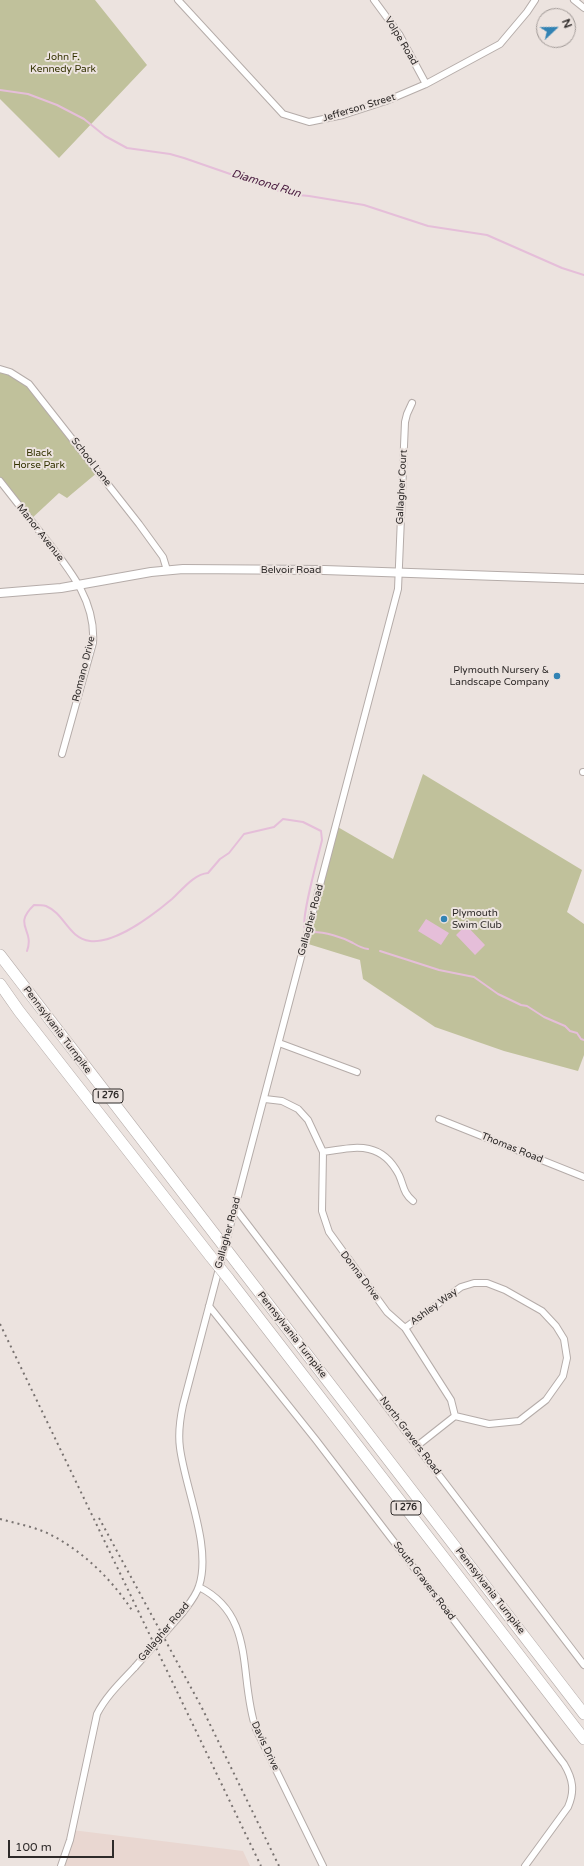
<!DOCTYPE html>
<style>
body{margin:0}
#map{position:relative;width:584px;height:1866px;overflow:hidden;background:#ece3df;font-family:"Varela Round",sans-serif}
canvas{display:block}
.north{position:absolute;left:536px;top:8px;width:40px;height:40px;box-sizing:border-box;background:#ece3df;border:1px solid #a09996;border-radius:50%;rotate:68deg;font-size:11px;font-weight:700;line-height:16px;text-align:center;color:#2e2a29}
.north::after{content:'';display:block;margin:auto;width:14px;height:18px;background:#3283b4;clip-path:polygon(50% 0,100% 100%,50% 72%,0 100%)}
.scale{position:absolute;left:8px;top:1840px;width:106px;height:18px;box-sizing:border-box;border:2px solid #2e2a29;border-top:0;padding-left:5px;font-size:12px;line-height:14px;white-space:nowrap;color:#2e2a29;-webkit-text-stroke:3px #ece3df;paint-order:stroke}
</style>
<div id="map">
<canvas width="584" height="1866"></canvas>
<div class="north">N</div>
<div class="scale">100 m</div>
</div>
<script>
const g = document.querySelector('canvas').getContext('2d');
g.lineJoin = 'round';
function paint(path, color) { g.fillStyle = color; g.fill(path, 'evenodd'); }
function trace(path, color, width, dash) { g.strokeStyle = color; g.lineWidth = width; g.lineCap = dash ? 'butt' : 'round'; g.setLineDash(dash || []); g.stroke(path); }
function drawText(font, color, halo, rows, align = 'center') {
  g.font = font + ' "Varela Round",sans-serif'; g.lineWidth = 4; g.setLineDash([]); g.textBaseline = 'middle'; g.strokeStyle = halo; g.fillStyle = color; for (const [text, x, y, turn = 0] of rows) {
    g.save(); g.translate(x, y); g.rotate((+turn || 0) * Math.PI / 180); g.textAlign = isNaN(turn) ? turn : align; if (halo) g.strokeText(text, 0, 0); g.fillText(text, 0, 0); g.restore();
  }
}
paint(new Path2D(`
 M72,1830L243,1851L250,1866H60Z`), '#e9d7d1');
paint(new Path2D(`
 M0,0H95L147,65L59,158L0,99Z
 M0,369L29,384L98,472L67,498L59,493L30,520L0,481Z
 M423,774L582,870L567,912L584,924V1055L578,1071L504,1051L435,1027L363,979L360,960L305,943L336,826L393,859Z`), '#c0c19b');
paint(new Path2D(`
 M426,919L449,933L441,945L418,931Z
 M466,925L485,945L475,955L456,935Z`), '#e5bed9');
trace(new Path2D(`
 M0,90L28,94L57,105L84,119L105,136L127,148L170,154L184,158L288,194L309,196L364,205L428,226L487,235L562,268L584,275
 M313,932C325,932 342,937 353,943C358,946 361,948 368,949
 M27,951C35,929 12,926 34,905C38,905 42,905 46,906C65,914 68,938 90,941C115,944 153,915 172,899C182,890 194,874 208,873L220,859L229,853L244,834L274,827L283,819L303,822L321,831L322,840C319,854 300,920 305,929
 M380,951L439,970L474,977L498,994L521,1005L527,1006L544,1017L565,1026L570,1031L577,1033L581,1039L584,1040`), '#e5bed9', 2);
const minor = new Path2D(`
 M178,0L283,114L309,122L343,115L386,101L426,84L500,44L527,12L535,0
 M374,0L399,34L426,84
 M574,0L584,8
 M0,369L10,372L29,384L139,524L163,557L167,570
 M0,481C15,500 29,518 44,537C69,569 96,600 93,643L62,754
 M583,772H584
 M279,1043L357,1072
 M265,1099L282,1101L298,1109L308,1120L323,1152L322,1211L329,1232L387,1312L405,1328L451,1400L455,1416L417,1446
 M439,1119L584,1177
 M323,1152C355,1147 381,1140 399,1175C404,1186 403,1193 413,1201
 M235,1208L584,1665
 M209,1306L316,1440L564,1764C573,1779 575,1791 568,1807L525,1866
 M405,1328L461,1287L474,1283H487L505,1290L542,1311L556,1326L564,1339L567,1358L563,1376L546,1400L519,1421L489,1424L455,1416
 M199,1587C257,1616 238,1677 256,1729L323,1866
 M183,1612C189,1604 196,1596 199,1586C212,1547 185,1488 180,1448C178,1434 180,1419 183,1405L398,589L405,422L407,414L412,403
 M61,1866L70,1840L97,1714C106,1696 122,1681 135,1667`);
const tertiary = new Path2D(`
 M0,593L61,588L151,572L183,569L324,570L584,579`);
const motorway = new Path2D(`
 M0,955L216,1236
 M0,984L19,1011L211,1257
 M239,1266L584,1714
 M228,1278L584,1739`);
trace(minor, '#b5aca9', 8);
trace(tertiary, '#b5aca9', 10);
trace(motorway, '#b5aca9', 12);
trace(minor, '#fff', 6);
trace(tertiary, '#fff', 8);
trace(motorway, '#fff', 11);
trace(new Path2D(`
 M0,1324L261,1866
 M99,1518L202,1708L279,1866
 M0,1519C15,1523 30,1526 45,1532C80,1548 113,1580 133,1612`), '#797371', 2, [2, 4]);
const minorBridge = new Path2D(`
 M135,1667L183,1612`);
const motorwayBridge = new Path2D(`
 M216,1236L239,1266
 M211,1257L228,1278`);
trace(minorBridge, '#b5aca9', 8, []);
trace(motorwayBridge, '#b5aca9', 12, []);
trace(minorBridge, '#fff', 6);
trace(motorwayBridge, '#fff', 11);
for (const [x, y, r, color] of [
 [557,676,4,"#3283b4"],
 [444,919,4,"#3283b4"]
]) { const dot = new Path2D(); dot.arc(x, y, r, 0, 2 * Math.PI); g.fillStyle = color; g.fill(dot); trace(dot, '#ece3df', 1.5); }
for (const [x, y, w] of [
 [108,1096,30],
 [406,1508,30]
]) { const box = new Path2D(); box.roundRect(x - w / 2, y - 7, w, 14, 3); g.fillStyle = '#ece3df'; g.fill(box); trace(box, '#2e2a29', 1); }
drawText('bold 9px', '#2e2a29', null, [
 ["I 276",108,1096],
 ["I 276",406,1508]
]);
drawText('10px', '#2e2a29', '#ece3df', [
 ["Volpe Road",401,41,59],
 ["Jefferson Street",359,108,-17],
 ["School Lane",91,462,52],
 ["Gallagher Court",402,487,-87],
 ["Manor Avenue",40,533,52],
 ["Belvoir Road",291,570],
 ["Romano Drive",84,669,-76],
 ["Gallagher Road",311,920,-75],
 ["Pennsylvania Turnpike",57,1030,53],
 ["Thomas Road",512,1148,22],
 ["Gallagher Road",228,1233,-75],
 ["Donna Drive",360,1276,53],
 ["Ashley Way",434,1307,-36],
 ["Pennsylvania Turnpike",292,1335,52],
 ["North Gravers Road",410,1436,53],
 ["South Gravers Road",424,1581,53],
 ["Pennsylvania Turnpike",490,1591,52],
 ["Gallagher Road",164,1632,-50],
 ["Davis Drive",265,1746,65]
]);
drawText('10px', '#333200', '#ece3df', [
 ["John F.",63,57],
 ["Kennedy Park",63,69],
 ["Black",39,453],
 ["Horse Park",39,465]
]);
drawText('10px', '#2e2a29', '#ece3df', [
 ["Plymouth Nursery &",549,670],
 ["Landscape Company",549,682],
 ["Plymouth",452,913,"left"],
 ["Swim Club",452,925,"left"]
], 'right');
drawText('italic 11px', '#46183c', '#ece3df', [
 ["Diamond Run",266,184,17]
]);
</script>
